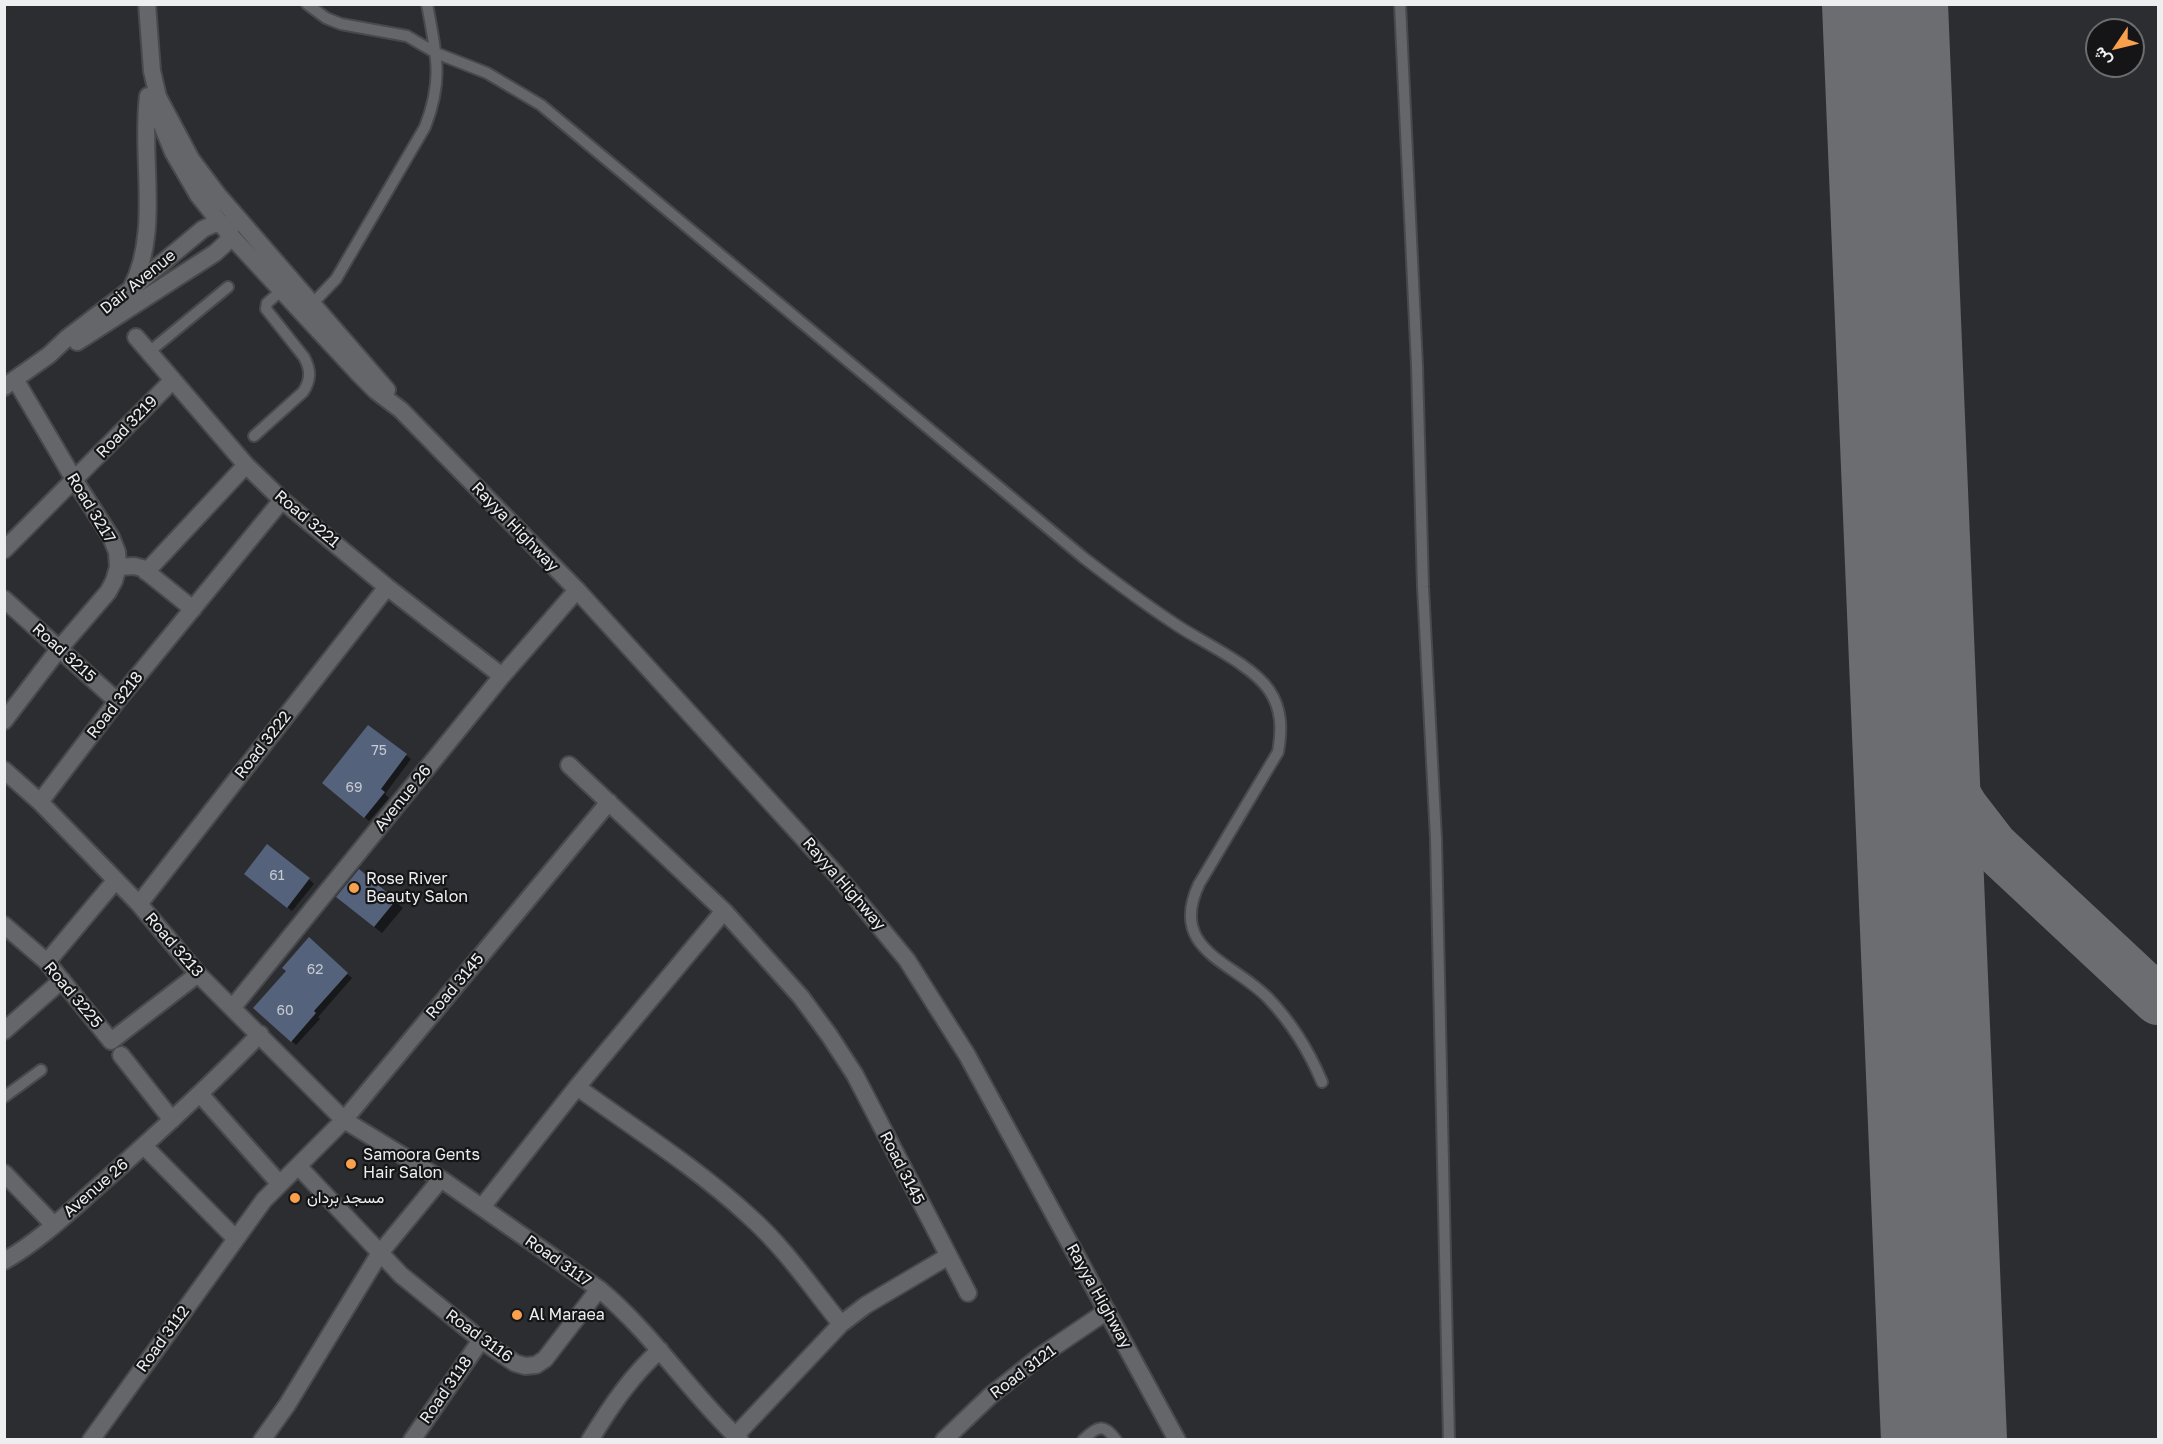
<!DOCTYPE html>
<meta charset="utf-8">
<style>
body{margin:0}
#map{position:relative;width:2163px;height:1444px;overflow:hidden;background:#2c2d30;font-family:"Golos Text",Vazirmatn,sans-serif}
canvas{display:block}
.frame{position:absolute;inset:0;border:6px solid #edeef0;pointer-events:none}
.north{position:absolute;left:2085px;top:18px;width:60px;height:60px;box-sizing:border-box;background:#151517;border:2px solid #6b6c6e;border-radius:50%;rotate:235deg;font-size:16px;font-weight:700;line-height:24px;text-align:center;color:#edeef0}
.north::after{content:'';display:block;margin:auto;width:21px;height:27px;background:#f9a04d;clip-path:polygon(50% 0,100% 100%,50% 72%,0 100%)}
</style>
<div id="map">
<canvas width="2163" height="1444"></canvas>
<div class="frame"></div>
<div class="north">ش</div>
</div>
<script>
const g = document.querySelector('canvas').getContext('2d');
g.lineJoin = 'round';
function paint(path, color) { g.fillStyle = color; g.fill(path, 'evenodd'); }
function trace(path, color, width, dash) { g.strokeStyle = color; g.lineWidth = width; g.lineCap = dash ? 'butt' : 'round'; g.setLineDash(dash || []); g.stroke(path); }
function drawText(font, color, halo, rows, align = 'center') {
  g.font = font + ' "Golos Text",Vazirmatn,sans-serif'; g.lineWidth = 4.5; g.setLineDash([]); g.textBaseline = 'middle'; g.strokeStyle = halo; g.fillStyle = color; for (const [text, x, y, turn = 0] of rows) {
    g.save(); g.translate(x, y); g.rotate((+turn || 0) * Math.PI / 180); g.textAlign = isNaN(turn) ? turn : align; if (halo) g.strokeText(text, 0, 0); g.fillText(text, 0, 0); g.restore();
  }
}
paint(new Path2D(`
 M406,755L411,759L385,794L389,798L369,821L328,787Z
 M251,878L309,879L314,884L292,911Z
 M395,901L403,908L382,933L345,904Z
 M347,974L352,978L318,1017L320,1019L296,1045L260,1013Z`), '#0007');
trace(new Path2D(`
 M1913,682L1928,735L1943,773L1963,807L1993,846L2158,1000`), '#6c6d70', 50);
trace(new Path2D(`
 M1885,4L1944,1440`), '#6c6d70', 126);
paint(new Path2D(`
 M368,725L407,754L381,789L385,792L364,818L322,783Z
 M267,844L310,878L287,908L244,874Z
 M359,869L396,900L374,927L336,897Z
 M309,937L348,973L314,1011L316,1013L291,1042L253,1008L286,971L282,968Z`), '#54627c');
const service = new Path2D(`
 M307,4L326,18L341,24L407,36L436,53L487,73L541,105L1084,558C1115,582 1146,605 1178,626C1204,643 1252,665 1269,690C1282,709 1282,729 1278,752L1199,884C1168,950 1232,961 1268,998C1292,1023 1309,1051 1322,1082
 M1400,4L1417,366L1423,587L1436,839L1449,1440
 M313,303L336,279L425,127C444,78 436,54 427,4
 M149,352L228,287
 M254,436L303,392C311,380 311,370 304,357L266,309L267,303L281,291
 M4,1097L41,1070
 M1083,1440C1097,1426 1104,1423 1116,1440`);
const minor = new Path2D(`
 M136,337L246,465L282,500L387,587L502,676
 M77,342L215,253L227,242L232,221
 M4,387L49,355L67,338L131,289L203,229L214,224L232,225
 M4,550L173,380
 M118,567L134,566L142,568L193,609
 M146,572L246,465
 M4,599L117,701
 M4,721L59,649L108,592L114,581L118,567L117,552L111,537L75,481L15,379
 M569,765L724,911L801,997L829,1035L855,1075L968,1293
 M4,770L40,802L139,904L198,974L344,1120L441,1179L599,1289C653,1334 690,1393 740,1440
 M40,802L117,701L282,500
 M139,904L387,587
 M4,925L47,962L111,1041L198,974
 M47,962L115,881
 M233,1007L502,676L577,590
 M4,1031L62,980
 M121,1055L172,1120
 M577,1087C635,1129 697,1168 749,1216C784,1247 812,1288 841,1324
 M200,1094L279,1183
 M144,1146L235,1238
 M299,1167L401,1275L481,1340L515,1363L525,1366L536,1365L545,1359L599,1289
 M4,1173L54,1225
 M482,1207L577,1087L724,911
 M4,1261C41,1240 71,1210 102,1183C156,1135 210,1086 260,1034
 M736,1435L841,1324L866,1305L947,1257
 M91,1440L264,1200L344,1120L609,802
 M262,1440L287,1405L380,1253L441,1179
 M412,1440L481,1340
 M590,1440C611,1406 631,1376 660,1350
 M944,1440L990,1396L1039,1357L1107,1311`);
const secondary = new Path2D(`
 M147,4L152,71L158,97L191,159L218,195L387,390
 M158,97V114L164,130L173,152L198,195L230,235L358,373L376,391L401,410L577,590L836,874L907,960L967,1055L1177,1440
 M131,289C161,232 140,158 148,96`);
trace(service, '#48494c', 14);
trace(minor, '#48494c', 20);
trace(secondary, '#48494c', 20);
trace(service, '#646669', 10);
trace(minor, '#646669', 16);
trace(secondary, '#646669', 16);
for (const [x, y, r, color] of [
 [354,888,6,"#f9a04d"],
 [351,1164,6,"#f9a04d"],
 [295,1198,6,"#f9a04d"],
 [517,1315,6,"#f9a04d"]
]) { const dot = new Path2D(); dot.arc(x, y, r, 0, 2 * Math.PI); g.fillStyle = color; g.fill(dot); trace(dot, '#151517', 2); }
drawText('14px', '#c7cbd3', null, [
 ["75",379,751],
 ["69",354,788],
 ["61",277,876],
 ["62",315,970],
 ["60",285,1011]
]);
drawText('16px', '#edeef0', '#151517', [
 ["Dair Avenue",138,282,-39],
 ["Road 3219",127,427,-46],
 ["Road 3217",91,508,59],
 ["Road 3221",307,519,40],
 ["Rayya Highway",515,527,46],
 ["Road 3215",64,653,42],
 ["Road 3218",115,705,-52],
 ["Road 3222",263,745,-52],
 ["Avenue 26",403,798,-51],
 ["Rayya Highway",844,884,49],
 ["Road 3213",174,945,49],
 ["Road 3145",455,986,-50],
 ["Road 3225",73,995,50],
 ["Road 3145",902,1168,63],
 ["Avenue 26",96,1188,-41],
 ["Road 3117",558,1261,35],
 ["Rayya Highway",1099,1296,61],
 ["Road 3116",479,1336,36],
 ["Road 3112",163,1339,-54],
 ["Road 3121",1023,1372,-37],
 ["Road 3118",446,1390,-55]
]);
drawText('16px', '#edeef0', '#151517', [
 ["Rose River",366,879],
 ["Beauty Salon",366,897],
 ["Samoora Gents",363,1155],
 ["Hair Salon",363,1173],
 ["مسجد بردان",307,1198],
 ["Al Maraea",529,1315]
], 'left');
</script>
